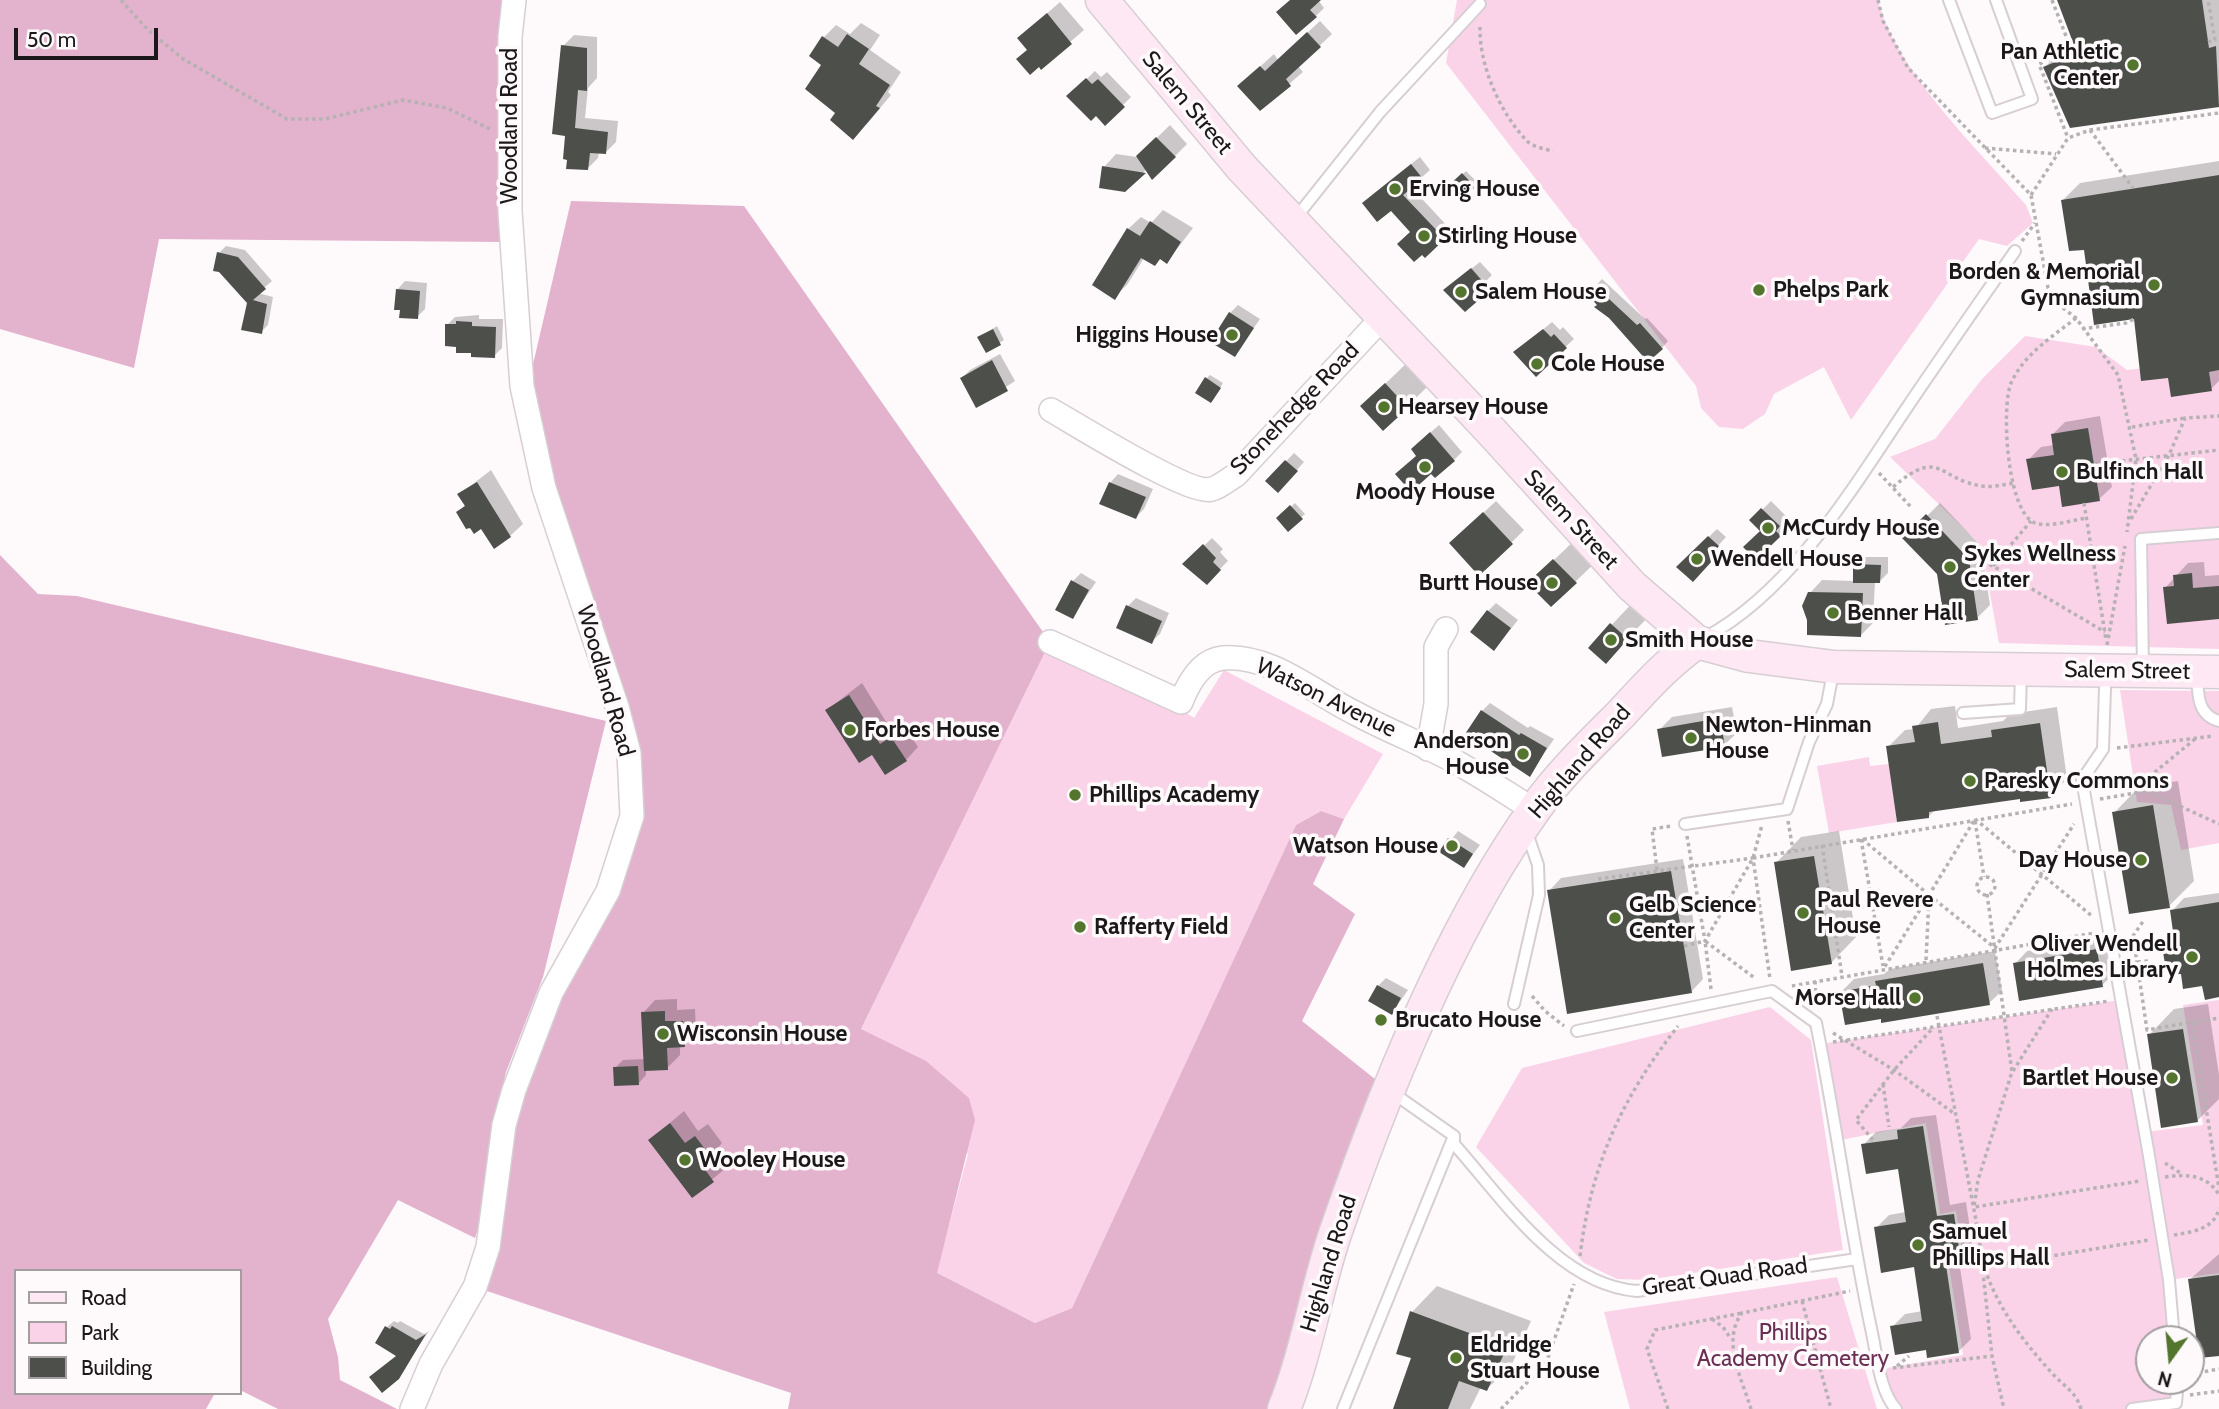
<!DOCTYPE html>
<style>
body{margin:0}
#map{position:relative;width:2219px;height:1409px;overflow:hidden;background:#fef9fb;font-family:Cabin,sans-serif}
canvas{display:block}
.legend{position:absolute;left:14px;top:1269px;width:228px;height:126px;box-sizing:border-box;background:#fef9fb;border:2px solid #a39fa1;margin:0;padding:9px 12px;list-style:none;font-size:21px;color:#1b181a}
.legend li{display:flex;align-items:center;gap:14px;height:35px}
.legend b{width:35px;border:2px solid #a39fa1}
.north{position:absolute;left:2135px;top:1325px;width:70px;height:70px;box-sizing:border-box;background:#fef9fb;border:2px solid #a39fa1;border-radius:50%;rotate:195deg;font-size:19px;font-weight:700;line-height:28px;text-align:center;color:#1b181a}
.north::after{content:'';display:block;margin:auto;width:24px;height:32px;background:#53752e;clip-path:polygon(50% 0,100% 100%,50% 72%,0 100%)}
.scale{position:absolute;left:14px;top:28px;width:144px;height:32px;box-sizing:border-box;border:4px solid #1b181a;border-top:0;padding-left:9px;font-size:21px;line-height:24px;white-space:nowrap;color:#1b181a;-webkit-text-stroke:5px #fef9fb;paint-order:stroke}
</style>
<div id="map">
<canvas width="2219" height="1409"></canvas>
<ul class="legend">
<li><b style="height:9px;background:#fee8f4"></b>Road</li>
<li><b style="height:19px;background:#fbd3e9"></b>Park</li>
<li><b style="height:19px;background:#4d504a"></b>Building</li>
</ul>
<div class="north">N</div>
<div class="scale">50 m</div>
</div>
<script>
const g = document.querySelector('canvas').getContext('2d');
g.lineJoin = 'round';
function paint(path, color) { g.fillStyle = color; g.fill(path, 'evenodd'); }
function trace(path, color, width, dash) { g.strokeStyle = color; g.lineWidth = width; g.lineCap = dash ? 'butt' : 'round'; g.setLineDash(dash || []); g.stroke(path); }
function drawText(font, color, halo, rows, align = 'center') {
  g.font = font + ' Cabin,sans-serif'; g.lineWidth = 7; g.setLineDash([]); g.textBaseline = 'middle'; g.strokeStyle = halo; g.fillStyle = color; for (const [text, x, y, turn = 0] of rows) {
    g.save(); g.translate(x, y); g.rotate((+turn || 0) * Math.PI / 180); g.textAlign = isNaN(turn) ? turn : align; if (halo) g.strokeText(text, 0, 0); g.fillText(text, 0, 0); g.restore();
  }
}
paint(new Path2D(`
 M1457,0H1878C1894,69 1979,150 2026,205L2033,223L2007,246L1979,239L1851,420L1824,367L1774,394L1765,414L1743,429L1719,427L1701,408L1696,386L1446,63Z
 M2025,336L2096,347L2127,370L2219,360V649L1999,643L1981,545L1890,457L1935,439L1982,379Z
 M1050,642L1147,687L1194,718L1224,670L1383,754L1344,819L1321,811L1296,825L1072,1308L1035,1323L936,1273L968,1154L861,1029Z
 M2120,690L2219,691V843L2181,850L2171,805L2137,802Z
 M1869,757L1870,766L1889,764L1897,822L1829,833L1817,766Z
 M2120,1000L2145,1132L2203,1125L2183,1005L2219,1000V1273L2169,1280L2174,1339H2149V1381H2178L2179,1399L2132,1409H1896L1881,1369L1963,1355L1949,1266L1964,1264L1956,1211L1940,1214L1926,1123L1836,1141L1820,1044Z
 M1770,1007L1811,1040L1843,1250L1648,1280L1617,1279L1584,1263L1476,1147L1522,1068Z
 M1837,1277L1877,1409H1630L1604,1312Z`), '#fbd3e9');
paint(new Path2D(`
 M0,0H503L502,242L159,239L134,368L0,329Z
 M571,201L744,206L1050,642L861,1029L926,1061L969,1098L975,1120L937,1273L1035,1323L1072,1308L1296,825L1321,811L1344,819L1313,884L1355,914L1302,1021L1390,1091L1284,1409H788L791,1393L475,1287L520,1072L632,816L629,753L544,488L531,373Z
 M0,555L38,594L77,596L606,721L543,977L506,1072L490,1141L482,1217L475,1238L398,1200L328,1319L338,1357L340,1380L397,1409H278L240,1390V1271H16V1393H215L206,1409H0Z`), '#e3b2cd');
paint(new Path2D(`
 M1291,0H1318L1324,8L1316,16Z
 M2059,0H2219V106L2072,126L2045,67L2062,50L2076,45Z
 M1060,2L1084,30L1041,67L1019,38Z
 M1320,21L1332,34L1298,66L1303,72L1260,109L1252,74L1274,54L1278,60Z
 M861,23L880,35L870,50L901,72L888,92L891,95L866,125L837,113L823,64L824,37L836,25L850,34Z
 M574,35L597,37V78L588,88L585,118L618,121L616,142L605,153L599,152L598,158L587,169L567,134L563,46Z
 M1095,71L1101,77L1107,72L1131,97L1105,123L1069,96Z
 M1170,125L1187,144L1175,156L1147,169L1124,190L1104,167L1116,154L1137,157Z
 M1420,157L1430,170L1411,187L1451,230L1425,255L1412,232L1391,209L1372,195Z
 M2219,161V381L2211,389L2169,376L2135,317L2086,248L2063,200L2080,183Z
 M1466,171L1477,182L1461,197L1451,186Z
 M1163,210L1193,228L1167,262L1161,258H1144L1127,285L1114,297L1128,229L1141,217L1151,223Z
 M226,246L245,250L272,281L258,293L273,297L268,325L261,332L249,303L219,253Z
 M1480,262L1492,275L1482,285L1486,289L1465,310L1454,282Z
 M1602,279L1645,319L1647,318L1668,341L1662,348L1599,305L1589,293Z
 M405,281L427,283L425,309L417,317L397,290Z
 M1238,305L1260,319L1235,355L1230,313Z
 M479,315V319H503L502,348L494,356L447,325L455,317Z
 M1552,322L1560,330L1563,327L1574,339L1536,374L1516,352Z
 M997,326L1004,340L987,351L980,337Z
 M1000,354L1015,381L977,406L962,378L970,370Z
 M1411,359L1432,382L1407,407L1362,406Z
 M1210,375L1223,383L1214,398L1207,378Z
 M2100,416L2112,487L2099,499L2060,484L2028,460L2041,447L2054,445L2052,435L2065,422Z
 M1439,425L1462,452L1454,460L1418,455L1421,441Z
 M1294,453L1304,462L1278,491L1267,481Z
 M491,470L523,524L510,536L482,527L458,513L466,504L460,494Z
 M1118,474L1153,489L1144,509L1136,517L1110,483Z
 M1496,501L1524,530L1511,543L1464,531Z
 M1771,501L1787,517L1782,521L1788,526L1756,558L1762,531L1752,520Z
 M1295,503L1305,514L1288,529L1279,519Z
 M1940,503L1981,546L1990,605L1977,618L1905,538Z
 M1717,529L1726,537L1716,548L1719,551L1701,572L1678,567Z
 M1580,535L1601,557L1575,582L1530,583Z
 M1212,538L1223,549L1220,552L1228,561L1207,582L1185,564Z
 M1863,557H1888V573L1880,581H1875L1873,623L1860,636L1810,593L1822,580L1855,581V565Z
 M2204,562L2205,576L2219,575V617L2165,588L2188,563Z
 M1081,573L1096,582L1072,617L1073,581Z
 M1136,598L1169,613L1160,634L1151,642L1118,627L1128,606Z
 M1636,599L1652,613L1605,662L1590,648Z
 M1496,603L1518,620L1502,640L1488,611Z
 M862,683L893,733L904,725L918,747L906,760L872,752L827,710Z
 M1490,703L1528,728L1530,726L1554,739L1529,775L1502,759L1482,711Z
 M1955,706L1958,728L2003,721L2010,714L2057,707L2067,779L2050,796L2021,797L1936,809L1929,816L1888,747L1905,730L1915,729L1931,709Z
 M1732,707L1737,733L1724,745L1659,730L1672,717Z
 M2178,781L2194,881L2169,906L2114,813L2139,787Z
 M1458,831L1480,845L1464,866L1442,852Z
 M1839,831L1856,937L1831,963L1776,863L1801,837Z
 M1683,859L1703,979L1691,992L1549,891L1561,878Z
 M2219,893V995L2182,972L2163,941L2174,930L2172,911L2184,898Z
 M2109,938L2115,973L2102,985L2015,964L2027,951Z
 M1995,951L2002,991L1989,1003L1883,1017L1841,992L1854,979L1884,974L1890,969Z
 M1386,978L1408,990L1392,1013L1378,986Z
 M677,999V1010L695,1009L696,1032L680,1045V1055L667,1068L646,1069V1075L638,1084L615,1068L623,1060L645,1059L643,1013L655,1000Z
 M2208,1004L2219,1075V1099L2197,1121L2149,1035L2174,1009Z
 M684,1111L698,1131L708,1124L722,1143L714,1152L726,1168L692,1196L650,1140Z
 M1936,1115L1950,1205L1966,1202L1973,1248L1959,1261L1971,1339L1958,1352L1927,1348L1892,1327L1905,1314L1923,1311L1915,1265L1876,1228L1889,1215L1906,1212L1899,1167L1863,1145L1876,1132L1901,1128L1911,1118Z
 M2219,1254V1354L2189,1280Z
 M1437,1286L1531,1321L1512,1364L1487,1389L1481,1387L1470,1409H1403L1413,1357L1398,1353L1412,1312Z
 M394,1321L398,1323L400,1321L424,1334L429,1331L397,1378L398,1355L387,1327Z`), '#0003');
paint(new Path2D(`
 M1290,0H1321L1310,10L1317,17L1296,35L1276,12Z
 M2057,0H2202L2209,48L2216,46L2219,107L2070,128L2043,67L2077,53Z
 M1047,13L1072,44L1041,70L1039,67L1030,75L1016,59L1027,50L1017,38Z
 M1307,32L1321,47L1286,79L1291,86L1260,111L1237,86L1260,66L1265,71Z
 M847,34L869,49L859,64L890,85L876,106L880,108L853,140L830,120L835,113L805,89L821,65L809,56L822,36L838,47Z
 M561,45L587,48V91L578,90L575,128L608,132L606,154L590,153L588,170L566,169L567,160L563,159L565,136L552,134Z
 M1086,78L1092,84L1098,79L1125,107L1105,126L1096,116L1091,121L1066,96Z
 M1156,137L1176,157L1152,180L1136,156Z
 M1411,164L1423,179L1403,195L1445,239L1425,258L1422,255L1414,262L1397,244L1410,232L1391,211L1377,222L1362,203Z
 M1102,166L1146,173L1125,192L1099,188Z
 M1462,173L1475,187L1461,200L1448,186Z
 M2219,175V370L2209,372L2212,391L2171,397L2168,378L2141,381L2134,319L2094,325L2084,250L2069,251L2061,200Z
 M1150,221L1181,242L1167,264L1160,259L1155,266L1141,258L1115,300L1092,285L1127,228L1140,236Z
 M217,252L238,257L266,289L253,300L267,304L262,334L241,330L247,303L219,272L213,271Z
 M1471,268L1485,284L1475,294L1480,299L1465,312L1443,290Z
 M1594,285L1637,325L1640,323L1663,349L1648,362L1609,318L1594,307L1597,305L1586,293Z
 M396,289L420,291L418,319L399,318L400,310H394Z
 M1229,312L1254,328L1235,357L1210,342Z
 M456,321L472,322V326L496,327L495,358L471,357V353H456V347L445,346V324H456Z
 M993,329L1001,345L986,353L977,337Z
 M1543,329L1551,337L1554,334L1567,348L1536,377L1513,352Z
 M992,360L1008,391L976,408L960,378Z
 M1205,377L1221,388L1211,403L1195,393Z
 M1385,383L1408,408L1383,431L1360,406Z
 M2088,428L2100,501L2062,507L2059,486L2032,490L2026,459L2054,455L2051,434Z
 M1430,432L1455,461L1435,478L1431,474L1411,492L1395,474L1416,456L1411,449Z
 M1285,460L1298,471L1278,493L1265,481Z
 M477,482L511,537L494,549L481,529L474,534L470,528L466,529L456,512L465,506L457,494Z
 M1109,482L1146,497L1136,519L1099,504Z
 M1290,505L1303,519L1288,532L1276,518Z
 M1761,508L1780,526L1776,531L1781,536L1756,560L1743,547L1760,531L1749,520Z
 M1483,512L1513,544L1479,576L1449,543Z
 M1926,514L1969,559L1978,620L1945,625L1937,574L1902,538Z
 M1708,536L1719,546L1710,557L1713,560L1693,582L1676,567Z
 M1203,544L1216,558L1213,562L1221,570L1207,585L1182,564Z
 M1553,559L1577,583L1551,607L1527,583Z
 M1853,564L1881,565L1880,583H1853Z
 M2192,573L2193,588L2219,586V619L2167,624L2163,587L2174,586L2173,575Z
 M1071,580L1089,590L1073,619L1055,610Z
 M1808,592L1863,593L1861,637L1807,635V620L1802,606Z
 M1126,605L1162,621L1152,644L1116,628Z
 M1487,610L1511,628L1494,651L1470,632Z
 M1610,623L1628,639L1606,664L1588,648Z
 M849,695L880,744L891,737L907,761L885,775L872,755L859,763L825,710Z
 M1481,710L1519,735L1521,733L1547,748L1530,777L1465,734Z
 M1720,718L1725,747L1662,757L1657,729Z
 M1938,722L1941,744L1992,737L1991,730L2040,723L2051,798L2020,802V799L1929,812V818L1897,822L1886,746L1915,742L1912,726Z
 M2153,805L2170,908L2129,914L2112,812Z
 M1448,838L1473,854L1464,868L1439,852Z
 M1814,856L1832,964L1791,971L1774,862Z
 M1671,871L1692,993L1567,1014L1547,890Z
 M2219,902V997L2205,1000L2202,986L2183,989L2181,974L2167,975L2161,941L2174,939L2170,910Z
 M2097,949L2103,987L2019,1001L2013,963Z
 M1983,963L1990,1005L1881,1023V1019L1845,1025L1839,992L1876,985L1875,981Z
 M1377,985L1401,998L1392,1015L1368,1001Z
 M665,1011V1021H683L685,1047L667,1048L668,1070L644,1071L641,1012Z
 M2183,1029L2198,1122L2161,1128L2147,1034Z
 M638,1066L639,1085L614,1086L613,1067Z
 M670,1123L685,1143L695,1136L711,1157L701,1164L714,1182L692,1198L648,1140Z
 M1923,1126L1937,1216L1954,1214L1961,1262L1946,1265L1959,1353L1927,1358L1926,1350L1895,1355L1890,1326L1922,1321L1914,1267L1881,1273L1874,1227L1906,1222L1898,1169L1866,1174L1861,1144L1898,1139L1897,1130Z
 M2219,1275V1356L2199,1358L2188,1279Z
 M1410,1311L1507,1347L1487,1391L1459,1381L1448,1409H1393L1411,1358L1396,1354Z
 M385,1326L390,1329L392,1326L416,1340L426,1334L399,1379L382,1393L369,1377L396,1356L375,1343Z`), '#4d504a');
const lane = new Path2D(`
 M1949,0L1992,113L2032,99L1996,0
 M1294,220L1380,112L1480,4
 M1706,637C1793,590 1854,486 1908,406C1943,354 1979,303 2015,251
 M2143,668L2141,539L2219,533
 M2197,674C2198,694 2197,715 2219,721
 M2105,688L2103,749L2082,780L2148,1150L2169,1280L2174,1339
 M1963,713L2020,709L2021,672
 M1685,824L1787,809L1809,742L1827,704L1833,672
 M1514,1004L1539,895L1538,865L1526,830
 M1577,1031L1772,991L1816,1023C1837,1126 1850,1231 1872,1333C1877,1356 1880,1392 1896,1409
 M1393,1093L1454,1136V1144C1503,1199 1559,1285 1637,1291L1857,1259
 M1343,1409L1454,1136
 M2132,1409L2176,1403L2178,1381`);
const street = new Path2D(`
 M1051,410C1076,424 1190,496 1212,489C1220,487 1229,479 1236,475L1384,316
 M1050,642L1181,702C1188,684 1200,660 1223,658C1271,654 1314,693 1355,713C1388,731 1423,744 1456,762C1483,777 1508,794 1534,810
 M1428,749L1436,704V647L1446,629
 M412,1409L431,1364L475,1287L488,1247L504,1125L514,1090L551,993L608,891L632,816L629,753L617,707L544,488L522,386L510,211V37L514,0`);
const secondary = new Path2D(`
 M1102,0L1242,168L1491,431L1632,586L1697,642L1749,656L1834,667L2219,672
 M1284,1409C1307,1352 1316,1289 1336,1231C1383,1095 1451,926 1535,809C1559,775 1590,745 1620,715C1646,687 1665,665 1697,642`);
trace(lane, '#d7ced3', 14);
trace(street, '#d7ced3', 26);
trace(secondary, '#d7ced3', 35);
trace(new Path2D(`
 M121,0L147,29L183,59L287,119H325L403,100L447,108L490,129
 M1878,0L1883,21L1908,68L2031,195L2048,288L2059,305L2076,318L2118,375L2136,459L2127,532
 M2052,0L2071,49L2039,64L2068,138
 M1480,27C1479,65 1500,113 1527,141C1533,147 1545,149 1553,151
 M2208,42L2215,40L2208,0
 M2090,130L2133,188
 M1985,148L2056,154
 M2031,195L2068,138L2090,130L2219,113
 M2022,241L2035,223
 M2076,318C2052,337 2024,354 2011,383C2001,408 2007,508 2033,522C2046,529 2072,520 2087,518
 M2082,329L2126,323L2134,319
 M2132,427L2185,418
 M2094,464L2219,450
 M1879,473L1911,507
 M1893,487C1941,446 1938,480 1982,486C1992,488 2004,484 2015,483
 M2084,503L2106,640
 M2131,519L2169,455L2185,418L2219,416
 M1969,559L1993,566L2105,632
 M1993,566L2031,521
 M2107,645L2125,546
 M2117,748L2213,736
 M2133,790L2195,739
 M2100,799L2147,791L2219,824
 M1975,819L2092,916
 M1788,821L1793,850
 M1975,821L1984,877
 M1687,836L1705,941L1753,858L1762,825
 M1861,839L1883,966
 M1862,839L1929,895L1884,968
 M1822,845L1842,976
 M1753,858L2072,804
 M1657,870L1652,829L1672,826
 M1977 886a9 9 0 1 1 18 0a9 9 0 1 1-18 0Z
 M1598,879L1753,858L1770,979
 M1987,894L2012,1072L1978,1180L1974,1207L2140,1181
 M1929,895L1995,948L2074,824
 M1831,910L1929,895L1975,819
 M1684,946L1705,941
 M1926,960L1929,898
 M2148,961L2137,962L2147,1030L2192,1022L2219,1188
 M2128,963L2137,962L2133,936L2144,920
 M1815,981L1816,1004
 M1792,986L2095,933
 M1711,989L1705,941L1756,979
 M1532,996L1545,1011L1564,1026
 M1937,1016L1979,1236L1992,1356L2004,1409
 M2192,1022L2219,1018
 M1833,1033L1894,1070L1955,1114
 M1833,1042L2109,1001
 M2013,1071L2052,1009
 M1883,1084L1889,1127
 M1873,1140L1856,1120L1894,1070L1933,1028
 M2165,1163L2182,1174
 M2165,1177C2186,1174 2207,1174 2219,1195
 M2174,1235C2192,1232 2215,1229 2219,1208
 M1960,1237L1979,1236
 M1580,1256C1591,1164 1622,1098 1678,1026
 M1802,1301L1831,1409
 M1712,1319L1723,1327L1731,1339
 M1897,1366L1909,1356
 M1893,1368L1992,1356
 M2191,1374L2219,1369
 M2190,1395L2219,1391
 M1501,1409L1546,1363L1574,1284
 M1668,1409L1647,1349L1655,1330L1742,1313
 M1751,1409C1742,1379 1721,1341 1742,1313L1850,1291
 M2081,1409C2076,1391 2063,1386 2051,1372C2022,1340 1998,1308 1984,1267L2149,1240`), '#b6b2b4', 3.5, [3.5, 3.5]);
trace(lane, '#fff', 10);
trace(street, '#fff', 23);
trace(secondary, '#fee8f4', 32);
for (const [x, y, r, color] of [
 [2133,65,7,"#53752e"],
 [1395,189,7,"#53752e"],
 [1424,236,7,"#53752e"],
 [2154,285,7,"#53752e"],
 [1759,290,7,"#53752e"],
 [1461,292,7,"#53752e"],
 [1232,335,7,"#53752e"],
 [1537,364,7,"#53752e"],
 [1384,407,7,"#53752e"],
 [1425,467,7,"#53752e"],
 [2062,472,7,"#53752e"],
 [1768,528,7,"#53752e"],
 [1697,559,7,"#53752e"],
 [1950,567,7,"#53752e"],
 [1552,583,7,"#53752e"],
 [1833,613,7,"#53752e"],
 [1611,640,7,"#53752e"],
 [850,730,7,"#53752e"],
 [1691,738,7,"#53752e"],
 [1523,754,7,"#53752e"],
 [1970,781,7,"#53752e"],
 [1075,795,7,"#53752e"],
 [1452,846,7,"#53752e"],
 [2141,860,7,"#53752e"],
 [1803,913,7,"#53752e"],
 [1615,918,7,"#53752e"],
 [1080,927,7,"#53752e"],
 [2192,957,7,"#53752e"],
 [1915,998,7,"#53752e"],
 [1381,1020,7,"#53752e"],
 [663,1034,7,"#53752e"],
 [2172,1078,7,"#53752e"],
 [685,1160,7,"#53752e"],
 [1918,1245,7,"#53752e"],
 [1456,1358,7,"#53752e"]
]) { const dot = new Path2D(); dot.arc(x, y, r, 0, 2 * Math.PI); g.fillStyle = color; g.fill(dot); trace(dot, '#fef9fb', 2.5); }
drawText('bold 23px', '#1b181a', '#fef9fb', [
 ["Pan Athletic",2119,52,"right"],
 ["Center",2119,78,"right"],
 ["Erving House",1409,189],
 ["Stirling House",1438,236],
 ["Borden & Memorial",2140,272,"right"],
 ["Gymnasium",2140,298,"right"],
 ["Phelps Park",1773,290],
 ["Salem House",1475,292],
 ["Higgins House",1218,335,"right"],
 ["Cole House",1551,364],
 ["Hearsey House",1398,407],
 ["Bulfinch Hall",2076,472],
 ["Moody House",1425,492,"center"],
 ["McCurdy House",1782,528],
 ["Sykes Wellness",1964,554],
 ["Center",1964,580],
 ["Wendell House",1711,559],
 ["Burtt House",1538,583,"right"],
 ["Benner Hall",1847,613],
 ["Smith House",1625,640],
 ["Newton-Hinman",1705,725],
 ["House",1705,751],
 ["Forbes House",864,730],
 ["Anderson",1509,741,"right"],
 ["House",1509,767,"right"],
 ["Paresky Commons",1984,781],
 ["Phillips Academy",1089,795],
 ["Watson House",1438,846,"right"],
 ["Day House",2127,860,"right"],
 ["Paul Revere",1817,900],
 ["House",1817,926],
 ["Gelb Science",1629,905],
 ["Center",1629,931],
 ["Rafferty Field",1094,927],
 ["Oliver Wendell",2178,944,"right"],
 ["Holmes Library",2178,970,"right"],
 ["Morse Hall",1901,998,"right"],
 ["Brucato House",1395,1020],
 ["Wisconsin House",677,1034],
 ["Bartlet House",2158,1078,"right"],
 ["Wooley House",699,1160],
 ["Samuel",1932,1232],
 ["Phillips Hall",1932,1258],
 ["Eldridge",1470,1345],
 ["Stuart House",1470,1371]
], 'left');
drawText('23px', '#1b181a', '#fef9fb', [
 ["Salem Street",1187,103,50],
 ["Woodland Road",510,126,-90],
 ["Stonehedge Road",1295,409,-46],
 ["Salem Street",1571,520,47],
 ["Salem Street",2127,671,1],
 ["Woodland Road",605,681,74],
 ["Watson Avenue",1326,698,26],
 ["Highland Road",1580,762,-49],
 ["Highland Road",1329,1264,-73],
 ["Great Quad Road",1725,1277,-8]
]);
drawText('23px', '#6a2f53', '#fef9fb', [
 ["Phillips",1793,1333],
 ["Academy Cemetery",1793,1359]
]);
</script>
